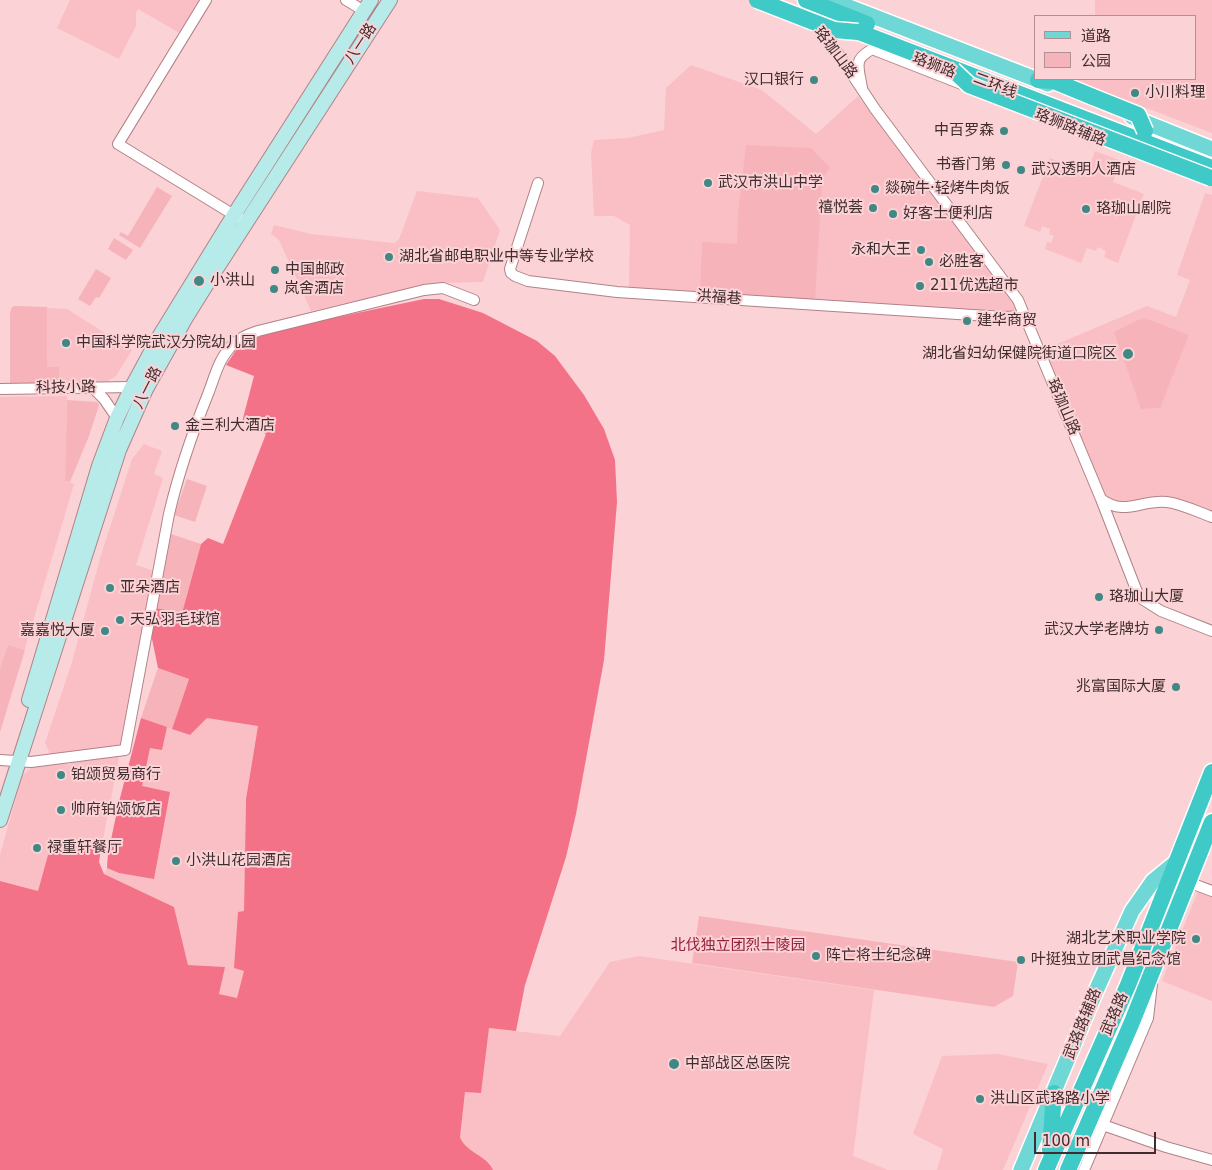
<!DOCTYPE html>
<meta charset="utf-8">
<style>
body{margin:0}
#map{position:relative;width:1212px;height:1170px;overflow:hidden;background:#fbd2d5;font-family:"DejaVu Sans","Noto Sans SC",sans-serif}
canvas{display:block}
.legend{position:absolute;left:1034px;top:15px;width:162px;height:65px;box-sizing:border-box;background:#fbd2d5;border:1px solid #b19093;margin:0;padding:6px 9px;list-style:none;font-size:15px;color:#412d2f}
.legend li{display:flex;align-items:center;gap:10px;height:25px}
.legend b{width:25px;border:1px solid #b19093}
.scale{position:absolute;left:1034px;top:1132px;width:122px;height:22px;box-sizing:border-box;border:2px solid #412d2f;border-top:0;padding-left:6px;font-size:15px;line-height:18px;white-space:nowrap;color:#412d2f;-webkit-text-stroke:4px #fbd2d5;paint-order:stroke}
</style>
<div id="map">
<canvas width="1212" height="1170"></canvas>
<ul class="legend">
<li><b style="height:6px;background:#6fd7d5"></b>道路</li>
<li><b style="height:14px;background:#f7b3ba"></b>公园</li>
</ul>
<div class="scale">100 m</div>
</div>
<script>
const g = document.querySelector('canvas').getContext('2d');
g.lineJoin = 'round';
function paint(path, color) { g.fillStyle = color; g.fill(path, 'evenodd'); }
function trace(path, color, width, dash) { g.strokeStyle = color; g.lineWidth = width; g.lineCap = dash ? 'butt' : 'round'; g.setLineDash(dash || []); g.stroke(path); }
function drawText(font, color, halo, rows, align = 'center') {
  g.font = font + ' "DejaVu Sans","Noto Sans SC",sans-serif'; g.lineWidth = 4; g.setLineDash([]); g.textBaseline = 'middle'; g.strokeStyle = halo; g.fillStyle = color; for (const [text, x, y, turn = 0] of rows) {
    g.save(); g.translate(x, y); g.rotate((+turn || 0) * Math.PI / 180); g.textAlign = isNaN(turn) ? turn : align; if (halo) g.strokeText(text, 0, 0); g.fillText(text, 0, 0); g.restore();
  }
}
paint(new Path2D(`
 M70,0H202L181,34L138,9L136,13V26L119,59L57,28Z
 M1095,0H1212V133L1070,79H1196V16H1095Z
 M691,65L762,90L816,134L858,96L1019,310L1009,313L629,287L630,225L614,216H594L591,153L594,140L628,138L664,130L666,88Z
 M1095,151L1121,161L1113,182L1144,194L1118,263L1104,257L1106,251L1098,247L1096,251L1087,248L1081,263L1045,249L1047,242L1051,243L1054,236L1049,234L1050,229L1042,226L1040,232L1024,226L1050,158L1087,172Z
 M417,191L478,198L500,230L483,282L436,283L311,311L279,240L271,234L274,225L311,234L394,243L399,239Z
 M1205,193L1212,195V512L1169,497L1160,496L1120,504L1105,498L1043,350L1147,306L1176,317L1190,280L1177,275Z
 M14,306L67,309L132,350L116,376L105,383L10,384V313L11,309Z
 M67,396L65,481L74,484L0,732V397Z
 M144,444L162,451L154,474L163,478L136,565L154,571L122,745L50,754L45,743L72,662L101,555L132,459Z
 M207,717L258,726L246,799L244,911L234,968L245,971L237,998L219,994L224,967L188,965L174,907L104,874L107,868L108,854L119,802L141,718L190,735Z
 M113,755L119,758L101,849L51,844L38,891L0,881V855L22,776L33,766L59,762L71,765V761Z
 M1198,891L1212,897V1001L1162,981Z
 M639,956L874,990L853,1156L888,1170H493L490,1163L465,1146L460,1137L465,1092H481L488,1028L560,1036L610,962Z
 M998,1054L1048,1064L1003,1170H937L943,1149L913,1134L942,1056Z`), '#fabfc5');
paint(new Path2D(`
 M746,145L811,148L830,168L824,176L822,185L815,300L700,292L702,242L737,244L738,215Z
 M157,187L172,196L140,248L119,235L121,232L128,236Z
 M114,238L133,250L126,260L108,249Z
 M96,269L111,278L99,298L96,297L90,306L78,299Z
 M16,306L47,307V367H59V384H10V313L12,307Z
 M1143,319L1150,320L1189,335L1160,408L1141,409L1114,332L1138,320Z
 M67,400L97,402L99,405L89,436L70,482L65,481Z
 M187,479L207,486L195,522L174,515Z
 M168,533L201,544L182,613L155,608Z
 M8,645L25,650L0,732V670Z
 M158,668L189,679L172,729L141,718Z
 M699,916L1018,962L1013,996L994,1007L692,963Z`), '#f7b3ba');
paint(new Path2D(`
 M424,299H439L483,313L537,341L555,356L584,395L604,429L615,460L617,502L604,660L576,814L566,857L525,985L516,1031L489,1028L481,1093L465,1092L460,1137C466,1153 487,1155 493,1170H0V881L38,891L51,844L101,849L99,862L104,874L174,907L188,965L225,967L219,994L237,998L244,971L234,968L238,912L244,911L246,799L258,726L207,718L190,735L172,729L189,679L158,668L151,634L155,608L182,613L201,544L208,538L223,544L266,434L242,422L254,376L226,365L237,349L243,343L280,329Z
 M141,718L167,727L162,750L150,748L142,786L170,792L154,879L119,873L107,868L108,854L119,802Z`), '#f37287');
const minor = new Path2D(`
 M206,0L118,144L247,223
 M346,0L364,11
 M814,24L833,46L875,109L1018,300L1101,499L1139,597L1161,611L1212,631
 M872,49L964,85
 M862,88C858,63 852,59 878,46
 M538,183L510,269L511,273L515,276L528,281L617,292L1004,317L1025,316
 M93,388L104,399L117,418
 M0,389L132,387
 M1101,499C1125,517 1141,499 1167,502C1182,504 1198,512 1212,517
 M0,760L31,762L125,750L169,514C179,471 192,434 208,394C214,379 218,361 229,349C236,339 247,335 258,331L424,290L443,288L474,300
 M1188,882L1212,891
 M1103,1125L1166,1147L1212,1160
 M1084,1170L1148,1018L1152,984`);
const secondary = new Path2D(`
 M29,700L99,466L117,418L132,387L159,337L234,215L371,0
 M0,820L119,450L146,389L185,319L213,274L390,0`);
const primary = new Path2D(`
 M831,0L1048,84
 M1132,117L1212,149
 M1021,1170L1095,993L1132,911L1153,881L1175,863`);
const trunk = new Path2D(`
 M806,0L867,24
 M846,27L1212,168
 M1038,80L1054,81L1093,97
 M1050,1150L1054,1093
 M1046,1170L1128,985L1212,772
 M1068,1170L1132,1022L1212,822`);
trace(minor, '#b18287', 12);
trace(secondary, '#b18287', 16);
trace(primary, '#fff', 18);
trace(trunk, '#fff', 19);
trace(minor, '#fff', 10);
trace(secondary, '#b7ebea', 14);
trace(primary, '#6fd7d5', 15);
trace(trunk, '#3fcac7', 16);
const trunkBridge = new Path2D(`
 M757,0L834,30L858,32
 M953,70L969,85L1211,178
 M1093,97L1138,115L1145,131`);
trace(trunkBridge, '#fff', 19, []);
trace(trunkBridge, '#3fcac7', 16);
for (const [x, y, r, color] of [
 [814,80,5,"#408885"],
 [1135,93,5,"#408885"],
 [1004,131,5,"#408885"],
 [1006,165,5,"#408885"],
 [1021,170,5,"#408885"],
 [708,183,5,"#408885"],
 [875,189,5,"#408885"],
 [873,208,5,"#408885"],
 [1086,209,5,"#408885"],
 [893,214,5,"#408885"],
 [921,250,5,"#408885"],
 [389,257,5,"#408885"],
 [929,262,5,"#408885"],
 [275,270,5,"#408885"],
 [199,281,6,"#408885"],
 [920,286,5,"#408885"],
 [274,289,5,"#408885"],
 [967,321,5,"#408885"],
 [66,343,5,"#408885"],
 [1128,354,6,"#408885"],
 [175,426,5,"#408885"],
 [110,588,5,"#408885"],
 [1099,597,5,"#408885"],
 [120,620,5,"#408885"],
 [1159,630,5,"#408885"],
 [105,631,5,"#408885"],
 [1176,687,5,"#408885"],
 [61,775,5,"#408885"],
 [61,810,5,"#408885"],
 [37,848,5,"#408885"],
 [176,861,5,"#408885"],
 [1196,939,5,"#408885"],
 [816,956,5,"#408885"],
 [1021,960,5,"#408885"],
 [674,1064,6,"#408885"],
 [980,1099,5,"#408885"]
]) { const dot = new Path2D(); dot.arc(x, y, r, 0, 2 * Math.PI); g.fillStyle = color; g.fill(dot); trace(dot, '#fbd2d5', 2); }
drawText('15px', '#412d2f', '#fbd2d5', [
 ["八一路",361,44,-57],
 ["珞珈山路",835,53,53],
 ["珞狮路",934,66,21],
 ["二环线",995,86,21],
 ["珞狮路辅路",1070,128,22],
 ["洪福巷",719,298,4],
 ["科技小路",66,388,-1],
 ["八一路",148,388,-63],
 ["珞珈山路",1063,407,67],
 ["武珞路",1115,1014,-66],
 ["武珞路辅路",1083,1024,-68]
]);
drawText('15px', '#412d2f', '#fbd2d5', [
 ["汉口银行",804,80,"right"],
 ["小川料理",1145,93],
 ["中百罗森",994,131,"right"],
 ["书香门第",996,165,"right"],
 ["武汉透明人酒店",1031,170],
 ["武汉市洪山中学",718,183],
 ["燚碗牛·轻烤牛肉饭",885,189],
 ["禧悦荟",863,208,"right"],
 ["珞珈山剧院",1096,209],
 ["好客士便利店",903,214],
 ["永和大王",911,250,"right"],
 ["湖北省邮电职业中等专业学校",399,257],
 ["必胜客",939,262],
 ["中国邮政",285,270],
 ["小洪山",210,281],
 ["211优选超市",930,286],
 ["岚舍酒店",284,289],
 ["建华商贸",977,321],
 ["中国科学院武汉分院幼儿园",76,343],
 ["湖北省妇幼保健院街道口院区",1117,354,"right"],
 ["金三利大酒店",185,426],
 ["亚朵酒店",120,588],
 ["珞珈山大厦",1109,597],
 ["天弘羽毛球馆",130,620],
 ["武汉大学老牌坊",1149,630,"right"],
 ["嘉嘉悦大厦",95,631,"right"],
 ["兆富国际大厦",1166,687,"right"],
 ["铂颂贸易商行",71,775],
 ["帅府铂颂饭店",71,810],
 ["禄重轩餐厅",47,848],
 ["小洪山花园酒店",186,861],
 ["湖北艺术职业学院",1186,939,"right"],
 ["阵亡将士纪念碑",826,956],
 ["叶挺独立团武昌纪念馆",1031,960],
 ["中部战区总医院",685,1064],
 ["洪山区武珞路小学",990,1099]
], 'left');
drawText('15px', '#931f3c', '#fbd2d5', [
 ["北伐独立团烈士陵园",738,946]
]);
</script>
